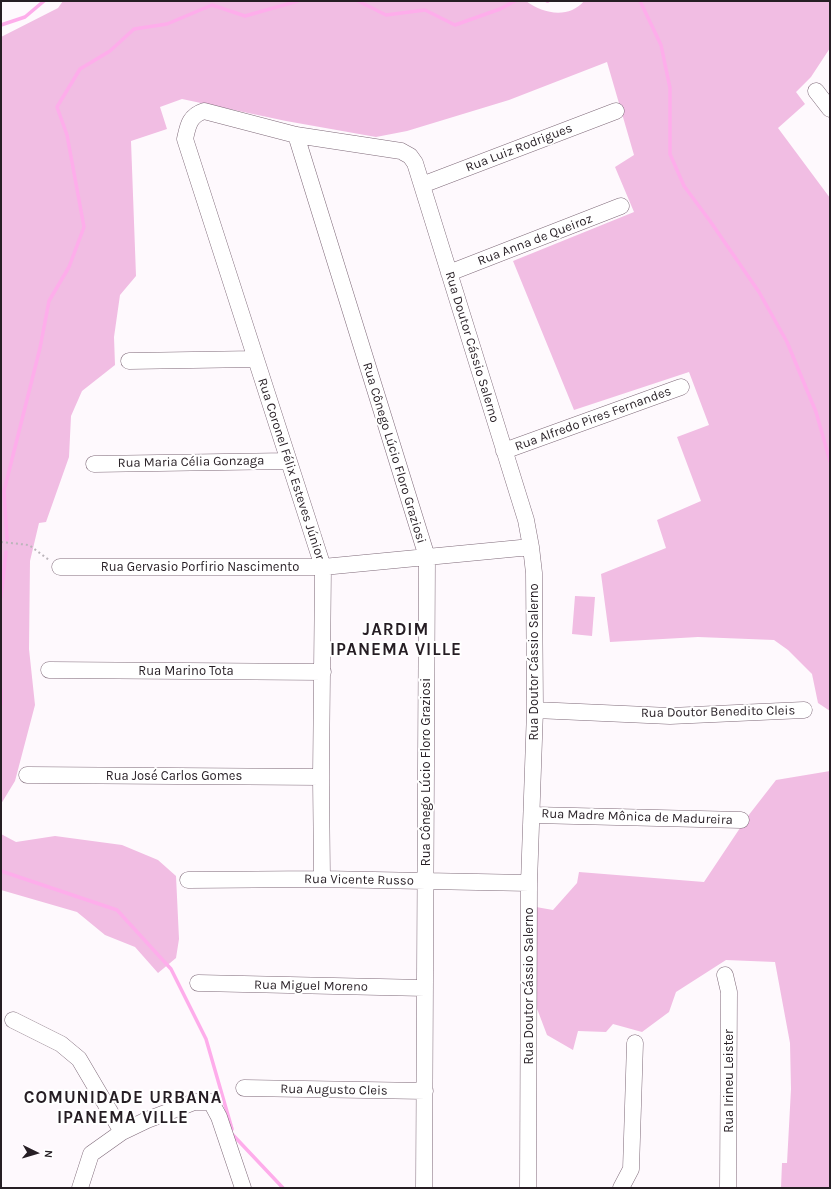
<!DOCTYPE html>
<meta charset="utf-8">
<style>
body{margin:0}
#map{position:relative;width:831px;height:1189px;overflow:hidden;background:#fef9fd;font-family:Karla,sans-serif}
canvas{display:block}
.frame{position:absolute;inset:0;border:2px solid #261e24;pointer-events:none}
.north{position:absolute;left:16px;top:1133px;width:40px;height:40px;-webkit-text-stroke:3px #fff;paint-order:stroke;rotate:95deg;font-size:11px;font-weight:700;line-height:16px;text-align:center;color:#261e24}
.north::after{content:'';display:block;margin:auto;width:14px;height:18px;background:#261e24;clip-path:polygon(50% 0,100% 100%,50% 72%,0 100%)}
</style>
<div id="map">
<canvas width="831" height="1189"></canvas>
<div class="frame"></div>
<div class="north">N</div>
</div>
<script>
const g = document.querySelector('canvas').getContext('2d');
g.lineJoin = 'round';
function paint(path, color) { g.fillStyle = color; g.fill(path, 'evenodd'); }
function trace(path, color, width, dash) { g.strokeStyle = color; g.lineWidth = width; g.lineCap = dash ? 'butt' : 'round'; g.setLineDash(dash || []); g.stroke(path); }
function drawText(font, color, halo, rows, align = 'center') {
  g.font = font + ' Karla,sans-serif'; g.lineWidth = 4; g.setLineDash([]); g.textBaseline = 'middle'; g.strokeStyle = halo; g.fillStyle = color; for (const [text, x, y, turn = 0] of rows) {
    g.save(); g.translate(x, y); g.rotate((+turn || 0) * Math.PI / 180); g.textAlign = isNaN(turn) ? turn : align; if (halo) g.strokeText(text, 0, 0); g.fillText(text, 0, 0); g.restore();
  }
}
paint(new Path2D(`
 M63,1H526C543,14 569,19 584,1H830V48L811,77L796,92L805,104L778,128L830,198V711L818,703L812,674L788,650L774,640L698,637L610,642L601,574L666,548L657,520L701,501L677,437L709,425L689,372L574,410L513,261L634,212L615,167L634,155L607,62L509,100L407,131L376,137L286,121L182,99L160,107L167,129L131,141L136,276L120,295L114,337L115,365L82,391L71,416L69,457L46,522L39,523L30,561L29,649L35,705L15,781L1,804V37L58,8Z
 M575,596L595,597L592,636L572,634Z
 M830,771V1188H781L782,1163H787L791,1089L790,1043L775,962L726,960L676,992L669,1012L642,1032L613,1024L606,1032L578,1031L573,1050L547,1035L536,1006V907L553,910L577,883L579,872L704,882L748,816L776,780Z
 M1,834L16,842L55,836L122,845L158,860L176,876L179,939L176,958L158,973L135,947L105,935L77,912L1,890Z`), '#f1bde3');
trace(new Path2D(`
 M358,1L386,15L425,10L455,25L500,9L515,1
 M547,1H548
 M640,1L661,45L670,88V154L684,186L710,221L759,292L787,342L816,412L830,461
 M1,25L25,17L44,1
 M7,540L4,491L40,348L49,301L69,267L84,227L67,135L57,107L80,69L110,51L134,29L167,24L212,5L245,16L298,1
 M1,597L6,552
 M1,690V704
 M1,871L117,910L171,969L206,1039L232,1129
 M233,1135L283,1188`), '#feadeb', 3.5);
const minor = new Path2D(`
 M816,91L830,109
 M296,135L427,557L424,1188
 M422,185L616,111
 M449,273L621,206
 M129,361L255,359
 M504,451L681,387
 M94,464L288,461
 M60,567H323L531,547
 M49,670L323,672
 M535,710L670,716L804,710
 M27,775L321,777
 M533,815L741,820
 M322,879L321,777L323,567L185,139C188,126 189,116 204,111L296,135L401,151L410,156L415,163L526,520L531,547L534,573L535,710L529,883L528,1188
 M188,880L322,879L529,883
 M725,975L729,992L728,1188
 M198,983L425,988
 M13,1020L61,1044L79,1059L122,1132
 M244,1088L425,1091
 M80,1188L91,1154L122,1132L147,1120L194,1102H211L219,1117L243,1188
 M621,1188L631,1169L635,1043`);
trace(minor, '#7f6a79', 17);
trace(new Path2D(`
 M1,542L29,545L49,560`), '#bbb5ba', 2, [2, 3]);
trace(minor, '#fff', 16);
drawText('13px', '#261e24', '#fff', [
 ["Rua Luiz Rodrigues",519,148,-21],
 ["Rua Anna de Queiroz",535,240,-21],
 ["Rua Doutor Cássio Salerno",472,347,73],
 ["Rua Alfredo Pires Fernandes",593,419,-20],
 ["Rua Cônego Lúcio Floro Graziosi",394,453,73],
 ["Rua Maria Célia Gonzaga",191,462,-1],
 ["Rua Coronel Félix Esteves Júnior",291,469,72],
 ["Rua Gervasio Porfirio Nascimento",200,567],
 ["Rua Doutor Cássio Salerno",534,662,-90],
 ["Rua Marino Tota",186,671],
 ["Rua Doutor Benedito Cleis",718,712,-1],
 ["Rua Cônego Lúcio Floro Graziosi",426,772,-90],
 ["Rua José Carlos Gomes",174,776],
 ["Rua Madre Mônica de Madureira",637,817,2],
 ["Rua Vicente Russo",359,880,1],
 ["Rua Miguel Moreno",311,986,1],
 ["Rua Doutor Cássio Salerno",529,986,-90],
 ["Rua Irineu Leister",729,1081,-90],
 ["Rua Augusto Cleis",334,1090,1]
]);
g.letterSpacing = '1px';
drawText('bold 17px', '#261e24', '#fff', [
 ["JARDIM",396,630],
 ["IPANEMA VILLE",396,650],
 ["COMUNIDADE URBANA",123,1098],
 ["IPANEMA VILLE",123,1118]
]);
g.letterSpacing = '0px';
</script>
